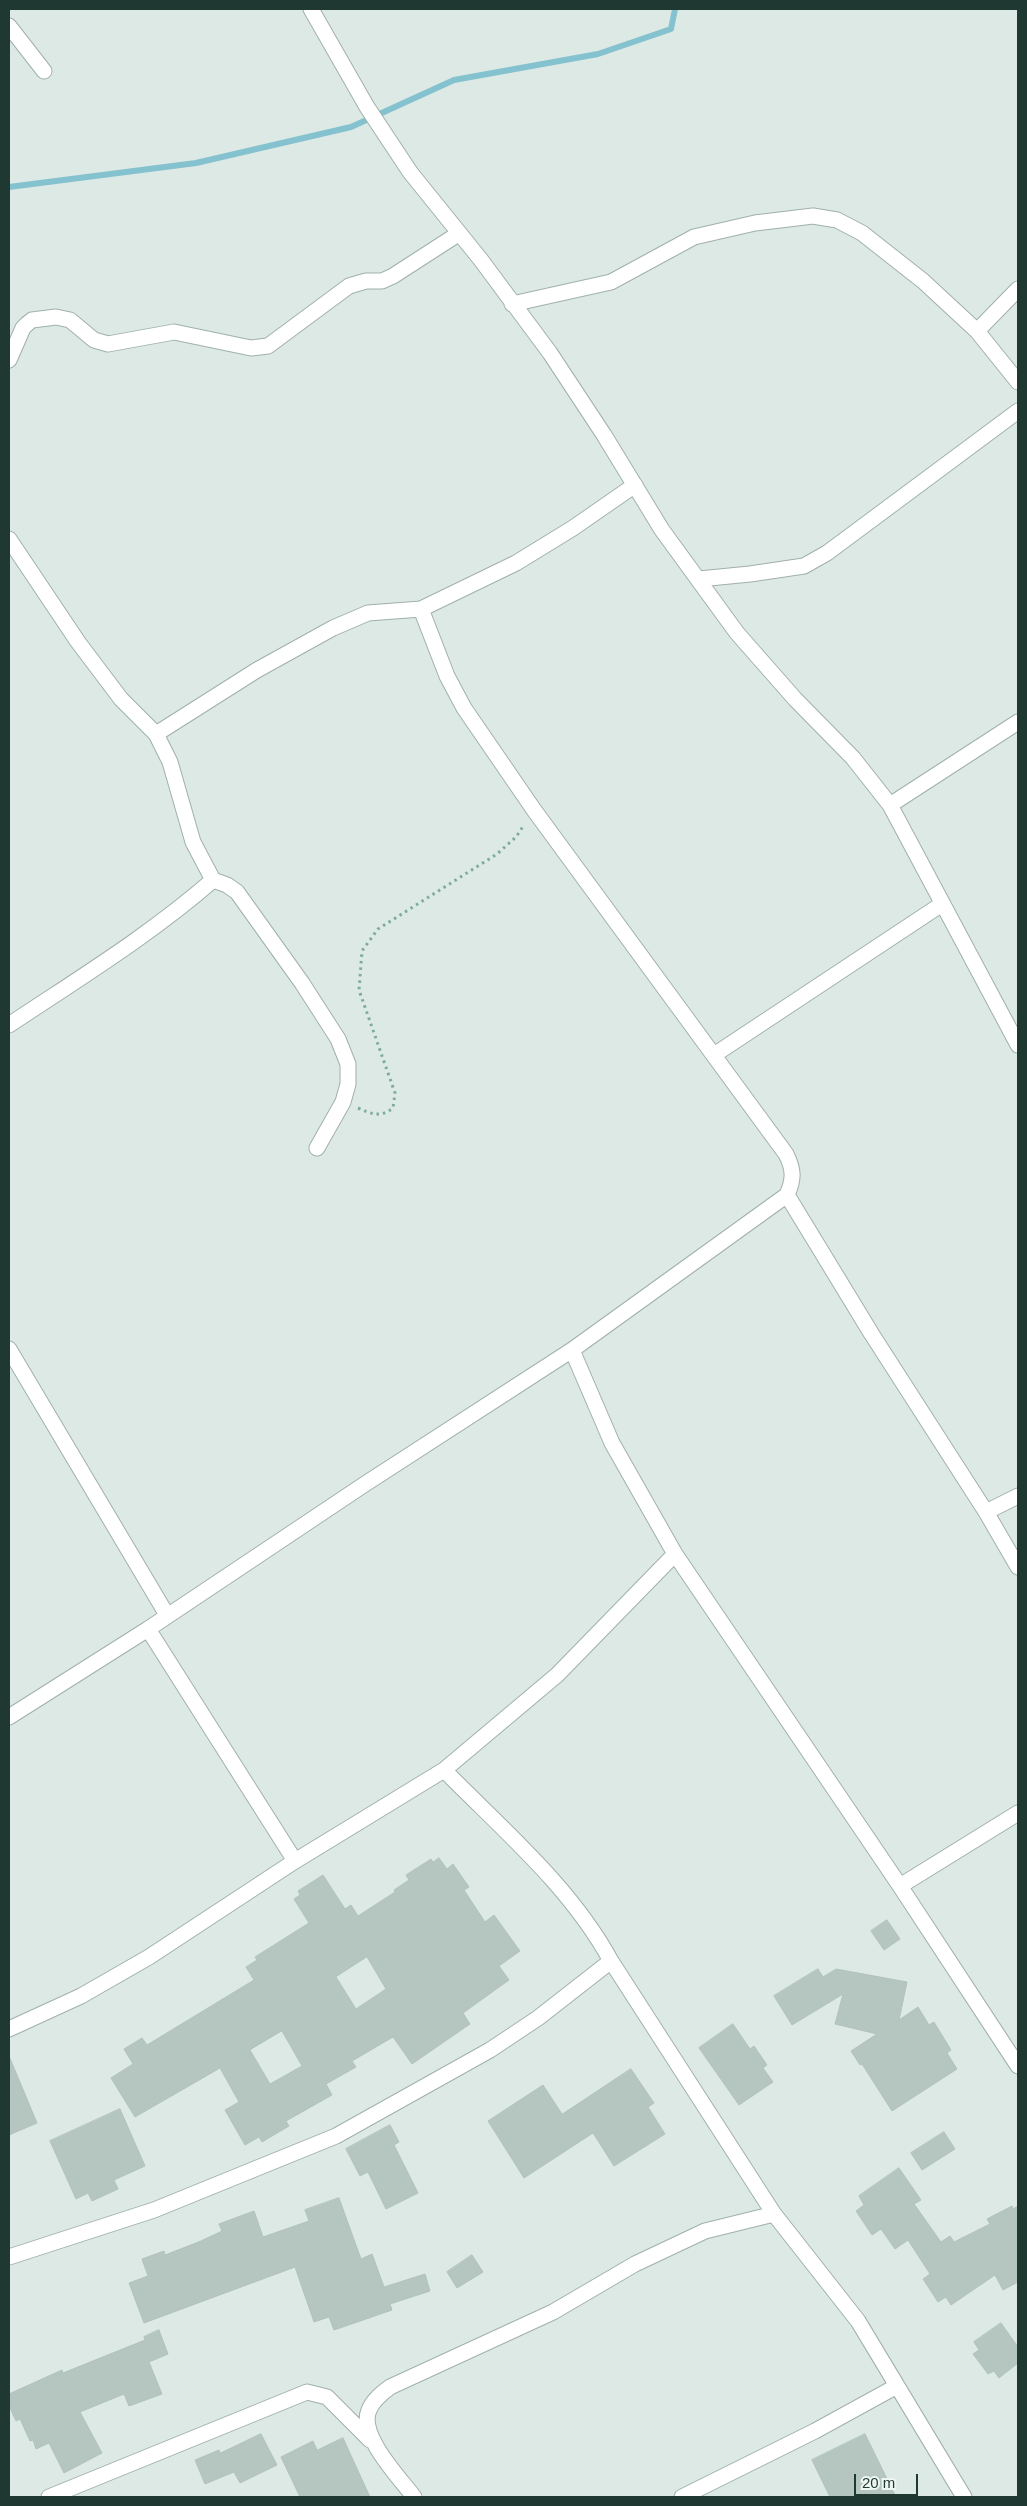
<!DOCTYPE html>
<style>
body{margin:0}
#map{position:relative;width:1027px;height:2506px;overflow:hidden;background:#dde9e4;font-family:Arial,sans-serif}
canvas{display:block}
.frame{position:absolute;inset:0;border:10px solid #1f3832;pointer-events:none}
.scale{position:absolute;left:854px;top:2474px;width:64px;height:22px;box-sizing:border-box;border:2px solid #1f3832;border-top:0;padding-left:6px;font-size:15px;line-height:18px;white-space:nowrap;color:#1f3832;-webkit-text-stroke:4px #edf6f2;paint-order:stroke}
</style>
<div id="map">
<canvas width="1027" height="2506"></canvas>
<div class="frame"></div>
<div class="scale">20 m</div>
</div>
<script>
const g = document.querySelector('canvas').getContext('2d');
g.lineJoin = 'round';
function trace(path, color, width, dash) { g.strokeStyle = color; g.lineWidth = width; g.lineCap = dash ? 'butt' : 'round'; g.setLineDash(dash || []); g.stroke(path); }
function paint(path, color) { g.fillStyle = color; g.fill(path, 'evenodd'); }
trace(new Path2D(`
 M9,187L196,163L351,127L454,80L598,54L671,29L675,9`), '#84c2cf', 6);
const building = new Path2D(`
 M439,1858L447,1869L453,1864L469,1887L464,1890L485,1922L494,1915L520,1951L499,1966L509,1980L463,2013L470,2024L412,2064L393,2037L352,2061L356,2067L326,2084L332,2095L286,2121L289,2126L262,2142L259,2137L245,2145L225,2110L239,2102L220,2068L135,2117L111,2078L133,2064L124,2049L142,2038L147,2045L254,1980L246,1967L257,1960L255,1957L309,1923L294,1899L300,1895L298,1891L323,1875L345,1909L351,1905L358,1916L395,1892L394,1890L409,1880L406,1875L431,1859L433,1862ZM367,1957L386,1989L356,2009L336,1977ZM282,2031L302,2066L270,2084L250,2050Z
 M887,1920L900,1939L884,1950L871,1931Z
 M818,1969L823,1977L836,1969L907,1982L899,2020L918,2007L929,2025L934,2022L951,2050L947,2053L957,2069L892,2111L862,2064L860,2065L851,2051L877,2034L835,2024L843,1994L792,2025L774,1996Z
 M733,2024L750,2049L754,2046L767,2065L763,2068L773,2082L739,2105L699,2048Z
 M9,2056L37,2123L9,2135Z
 M631,2069L654,2103L648,2107L665,2134L614,2166L593,2133L524,2178L488,2121L543,2085L562,2114Z
 M120,2109L145,2166L114,2180L118,2189L92,2201L88,2193L76,2199L50,2141Z
 M390,2125L399,2142L394,2145L418,2193L386,2209L368,2172L360,2176L346,2149Z
 M944,2132L955,2149L922,2170L911,2153Z
 M899,2168L921,2200L914,2204L941,2242L950,2236L954,2242L990,2224L987,2219L1012,2206L1013,2209L1018,2206V2282L1003,2290L995,2275L951,2305L946,2297L938,2302L923,2279L930,2274L908,2240L895,2249L881,2229L872,2235L856,2211L864,2205L859,2196Z
 M339,2198L361,2259L372,2254L384,2287L425,2274L430,2291L390,2304L392,2310L334,2330L329,2317L314,2322L295,2267L144,2323L129,2283L148,2276L142,2259L164,2251L165,2255L201,2241L222,2231L219,2224L254,2211L263,2237L309,2221L305,2210Z
 M472,2255L483,2272L457,2288L447,2272Z
 M1001,2323L1018,2347V2363L999,2378L994,2371L988,2374L973,2354L979,2350L974,2342Z
 M159,2330L168,2354L149,2362L162,2394L129,2406L124,2394L80,2412L102,2453L64,2473L49,2443L36,2449L33,2440L30,2441L20,2419L16,2421L9,2406V2394L62,2370L63,2373L145,2340L144,2337Z
 M261,2434L277,2465L240,2483L234,2472L205,2484L195,2460L219,2450L220,2453Z
 M865,2434L896,2497H830L812,2460Z
 M343,2438L370,2497H300L281,2457L313,2441L317,2450Z`);
paint(building, '#b5c6c0');
trace(building, '#b0c2bb', 1);
const minor = new Path2D(`
 M311,9L367,107L410,172L481,260L550,353L604,435L662,530L737,633L795,699L853,758L890,805L1018,1045
 M9,26L44,71
 M512,304L611,282L694,237L755,223L813,216L837,220L862,233L923,281L977,331L1018,382
 M977,331L1018,289
 M9,360L23,328L27,324L32,320L56,317L70,320L94,340L108,344L174,332L251,348L268,346L349,286L366,281H382L393,276L458,234
 M9,539L78,642L121,699L156,734L170,762L193,842L213,880L227,885L237,892L302,983L338,1039L348,1064V1084L343,1102L317,1148
 M699,579L750,574L804,566L827,553L1018,411
 M156,734L257,670L333,628L368,613L421,609L516,563L573,528L635,485
 M890,805L1018,722
 M9,1025C78,979 150,935 213,880
 M714,1055L942,904
 M787,1195L871,1333L986,1512L1018,1567
 M9,1349L167,1615
 M572,1350L612,1443L675,1554L900,1886L1018,2066
 M986,1512L1018,1496
 M148,1629L295,1861
 M9,1717L148,1629L365,1484L572,1350L787,1195C794,1179 794,1170 786,1154L534,810L464,708L447,676L421,609
 M900,1886L1018,1813
 M611,1961L774,2214L858,2321L964,2497
 M9,2029L81,1996L149,1957L295,1861L444,1770L557,1675L675,1554
 M9,2257L154,2210L336,2136L490,2050L538,2018L611,1961C570,1886 503,1830 444,1770
 M49,2497L307,2392L327,2397L370,2440
 M414,2497C399,2477 358,2435 369,2410C373,2400 382,2393 390,2387L553,2312L635,2264L705,2231L774,2214
 M682,2497L815,2431L897,2386`);
trace(minor, '#a0b0ab', 17);
trace(new Path2D(`
 M358,1108C372,1114 380,1118 393,1108L395,1093L359,990L362,951L378,929L497,854L516,837L524,825`), '#7dac9f', 3, [2.5, 4]);
trace(minor, '#fff', 15);
</script>
